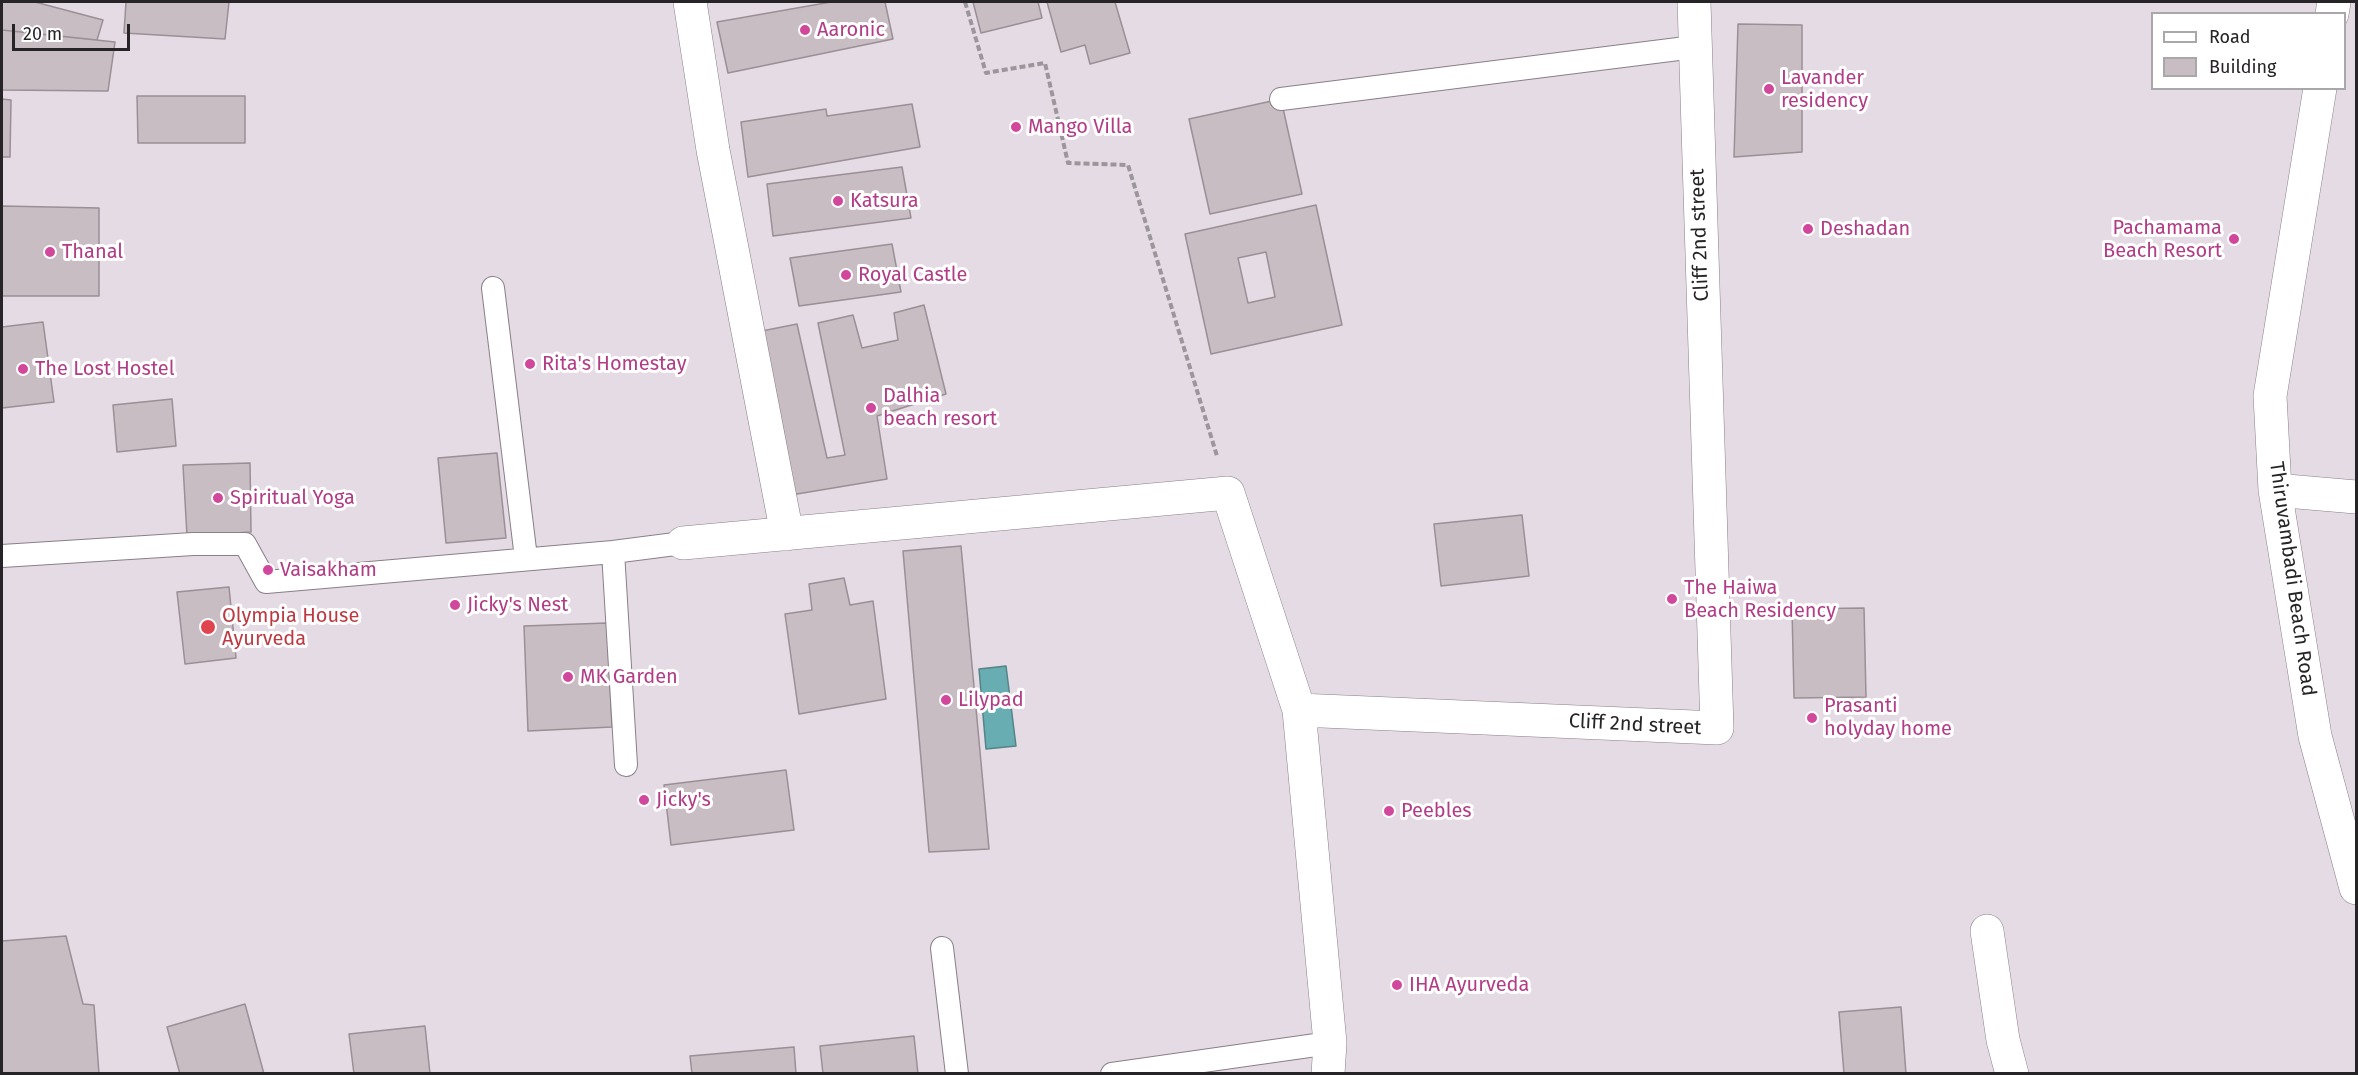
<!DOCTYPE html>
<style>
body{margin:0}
#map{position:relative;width:2358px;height:1075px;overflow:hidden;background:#e5dbe4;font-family:"Fira Sans",sans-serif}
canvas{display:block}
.frame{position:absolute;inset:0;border:3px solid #272427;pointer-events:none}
.legend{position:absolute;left:2151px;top:12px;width:195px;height:78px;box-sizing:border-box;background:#fff;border:2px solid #a9a7a9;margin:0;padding:8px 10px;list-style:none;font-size:18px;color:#272427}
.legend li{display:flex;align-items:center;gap:12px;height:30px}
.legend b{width:30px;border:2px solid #a9a7a9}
.scale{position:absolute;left:12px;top:24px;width:118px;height:27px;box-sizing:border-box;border:3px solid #272427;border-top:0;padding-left:8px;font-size:18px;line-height:21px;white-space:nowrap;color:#272427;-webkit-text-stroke:4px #fff;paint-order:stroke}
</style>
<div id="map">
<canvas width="2358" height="1075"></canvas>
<div class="frame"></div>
<ul class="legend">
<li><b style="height:8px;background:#fff"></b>Road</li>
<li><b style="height:16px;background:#c9bdc4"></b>Building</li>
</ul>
<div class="scale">20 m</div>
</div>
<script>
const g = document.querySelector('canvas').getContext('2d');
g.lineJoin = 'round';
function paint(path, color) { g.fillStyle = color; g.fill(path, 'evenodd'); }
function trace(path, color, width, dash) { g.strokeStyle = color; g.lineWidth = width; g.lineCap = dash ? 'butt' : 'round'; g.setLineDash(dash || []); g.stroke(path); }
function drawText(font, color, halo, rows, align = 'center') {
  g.font = font + ' "Fira Sans",sans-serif'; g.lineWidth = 6; g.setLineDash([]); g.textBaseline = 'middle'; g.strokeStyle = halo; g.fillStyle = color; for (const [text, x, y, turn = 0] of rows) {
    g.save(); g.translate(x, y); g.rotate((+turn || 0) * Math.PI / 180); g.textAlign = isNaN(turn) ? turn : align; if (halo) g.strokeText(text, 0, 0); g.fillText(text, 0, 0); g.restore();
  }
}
const water = new Path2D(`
 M1006,666L1016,746L986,749L979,669Z`);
paint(water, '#68adb1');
trace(water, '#548488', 1.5);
const building = new Path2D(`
 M2,2H35L103,20L97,40L2,30Z
 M126,2H229L225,39L124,33Z
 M831,2H885L893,39L728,73L717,22Z
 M973,2H1038L1042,18L981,33Z
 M1047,2H1115L1130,53L1090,64L1085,45L1061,52Z
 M1738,24L1802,25V152L1734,157Z
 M2,30L115,42L108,91L2,90Z
 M137,96H245V143H138Z
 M2,99L11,100L10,157H2Z
 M1281,99L1302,194L1210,214L1189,119Z
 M912,104L920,147L748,177L741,122L826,109L827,116Z
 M902,167L911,218L773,236L767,184Z
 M1316,205L1342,325L1211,354L1185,234ZM1266,252L1275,297L1248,303L1238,258Z
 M2,206L99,208V296H2Z
 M892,244L901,292L799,306L790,258Z
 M924,305L946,394L877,416L887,479L791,495L757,332L797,324L827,458L845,455L818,323L853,315L862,348L898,340L894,313Z
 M43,322L54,402L2,408V327Z
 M172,399L176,446L117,452L113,405Z
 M497,453L506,538L446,543L438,458Z
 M250,463L251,532L187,536L183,465Z
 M1522,515L1529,576L1441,586L1434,524Z
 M961,546L989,849L929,852L903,551Z
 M844,578L850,605L873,601L886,699L799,714L785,614L812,610L809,584Z
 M229,587L236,658L185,664L177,592Z
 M1864,608L1866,697L1794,698L1792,609Z
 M607,623L612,727L528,731L524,626Z
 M786,770L794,830L671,845L664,785Z
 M66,936L83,1004L94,1005L99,1074H2V941Z
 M245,1004L264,1074H180L167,1027Z
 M1901,1007L1906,1074H1844L1839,1012Z
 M425,1026L430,1074H354L349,1034Z
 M914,1036L918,1074H823L820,1046Z
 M794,1047L796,1074H692L690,1056Z`);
paint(building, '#c9bdc4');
trace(building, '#9b8f96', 1.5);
const service = new Path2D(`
 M1281,99L1694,47
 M493,288L526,558
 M613,552L626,765
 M2,556L193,544H245L266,582L613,552L683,543
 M942,948L957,1074
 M1112,1074L1330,1043`);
const minor = new Path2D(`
 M690,2L713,150L787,534
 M2332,14L2334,2
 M2320,88L2270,396L2275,490L2315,736L2356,888
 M2275,490L2356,497
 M683,543L1228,493L1299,710L1330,1043L1328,1074
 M1299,710L1717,728L1694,2
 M1987,931L2003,1040L2012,1074`);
trace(service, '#897f88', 24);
trace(minor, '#897f88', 34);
trace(new Path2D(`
 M965,2L986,73L1045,63L1068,163L1128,165L1217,456`), '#9d959c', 4, [6, 3]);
trace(service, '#fff', 22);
trace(minor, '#fff', 33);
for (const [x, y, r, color] of [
 [805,30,6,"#d1479c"],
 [1769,89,6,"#d1479c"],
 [1016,127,6,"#d1479c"],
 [838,201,6,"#d1479c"],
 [1808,229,6,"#d1479c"],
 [2234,239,6,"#d1479c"],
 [50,252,6,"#d1479c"],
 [846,275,6,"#d1479c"],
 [530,364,6,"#d1479c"],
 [23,369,6,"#d1479c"],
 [871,408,6,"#d1479c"],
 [218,498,6,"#d1479c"],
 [268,570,6,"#d1479c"],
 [1672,599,6,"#d1479c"],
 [455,605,6,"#d1479c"],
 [208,627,8,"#e0444e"],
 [568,677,6,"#d1479c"],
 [946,700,6,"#d1479c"],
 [1812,718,6,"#d1479c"],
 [644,800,6,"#d1479c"],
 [1389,811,6,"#d1479c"],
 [1397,985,6,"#d1479c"]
]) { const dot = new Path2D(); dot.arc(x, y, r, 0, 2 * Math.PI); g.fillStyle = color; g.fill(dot); trace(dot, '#fff', 2); }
drawText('20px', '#b23c85', '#fff', [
 ["Aaronic",817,30],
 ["Lavander",1781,78],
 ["residency",1781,101],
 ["Mango Villa",1028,127],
 ["Katsura",850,201],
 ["Pachamama",2222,228,"right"],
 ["Beach Resort",2222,251,"right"],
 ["Deshadan",1820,229],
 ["Thanal",62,252],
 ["Royal Castle",858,275],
 ["Rita's Homestay",542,364],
 ["The Lost Hostel",35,369],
 ["Dalhia",883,396],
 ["beach resort",883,419],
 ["Spiritual Yoga",230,498],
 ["Vaisakham",280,570],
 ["The Haiwa",1684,588],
 ["Beach Residency",1684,611],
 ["Jicky's Nest",467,605],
 ["MK Garden",580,677],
 ["Lilypad",958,700],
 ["Prasanti",1824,706],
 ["holyday home",1824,729],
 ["Jicky's",656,800],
 ["Peebles",1401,811],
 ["IHA Ayurveda",1409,985]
], 'left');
drawText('20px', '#272427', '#fff', [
 ["Cliff 2nd street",1700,235,-92],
 ["Thiruvambadi Beach Road",2292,579,82],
 ["Cliff 2nd street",1635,725,3]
]);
drawText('20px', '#be3a42', '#fff', [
 ["Olympia House",222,616],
 ["Ayurveda",222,639]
], 'left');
</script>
